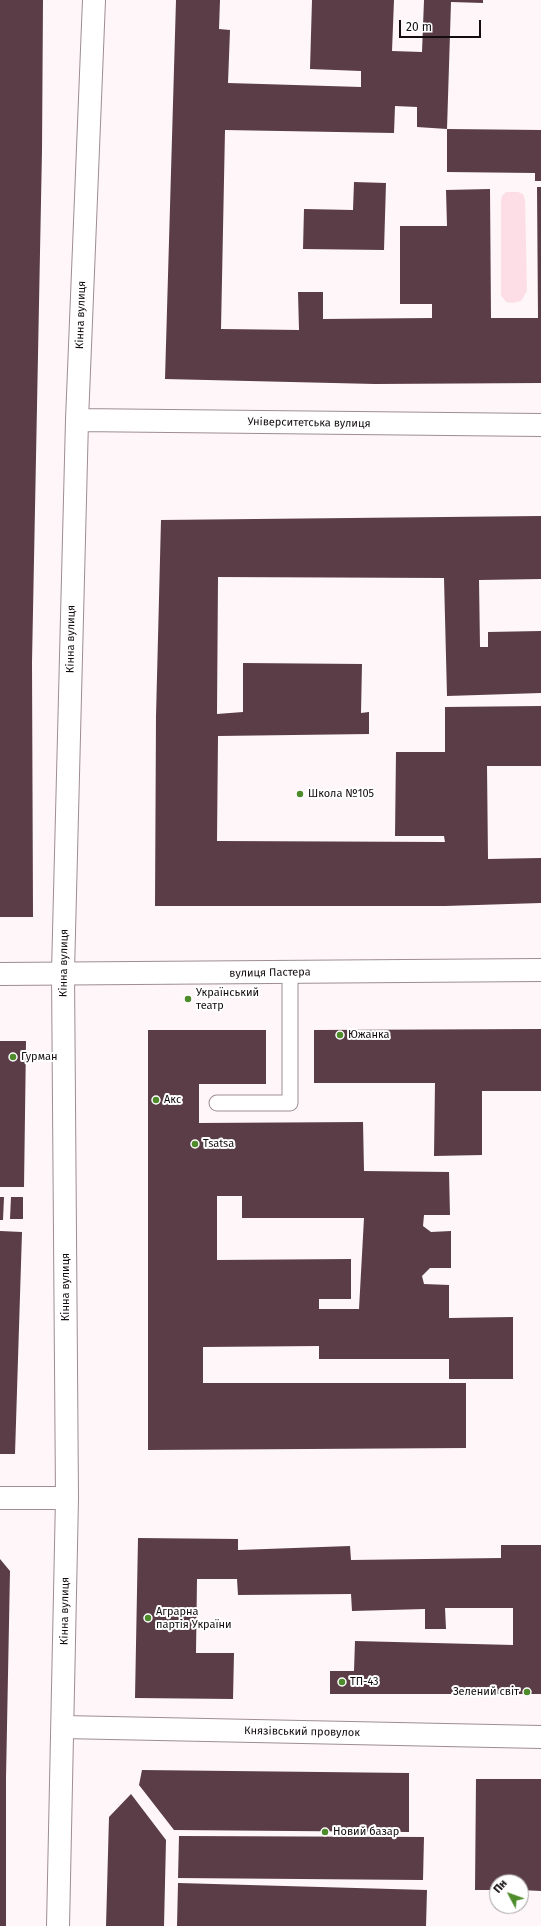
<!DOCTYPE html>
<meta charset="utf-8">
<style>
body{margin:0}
#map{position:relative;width:541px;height:1926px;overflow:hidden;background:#fef6f8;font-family:"Fira Sans",sans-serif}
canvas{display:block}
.north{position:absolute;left:489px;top:1874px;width:40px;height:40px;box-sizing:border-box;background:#fff;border:1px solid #a19e9f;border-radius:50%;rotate:311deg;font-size:11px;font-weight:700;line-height:16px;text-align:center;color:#130d0f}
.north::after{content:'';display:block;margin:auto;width:14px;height:18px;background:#4e8b2b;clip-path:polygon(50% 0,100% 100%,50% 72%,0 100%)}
.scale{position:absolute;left:399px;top:20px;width:82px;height:18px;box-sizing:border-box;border:2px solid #130d0f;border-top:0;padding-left:5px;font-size:12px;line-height:14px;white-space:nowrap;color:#130d0f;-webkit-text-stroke:3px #fff;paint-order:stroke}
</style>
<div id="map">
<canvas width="541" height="1926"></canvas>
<div class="north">Пн</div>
<div class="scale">20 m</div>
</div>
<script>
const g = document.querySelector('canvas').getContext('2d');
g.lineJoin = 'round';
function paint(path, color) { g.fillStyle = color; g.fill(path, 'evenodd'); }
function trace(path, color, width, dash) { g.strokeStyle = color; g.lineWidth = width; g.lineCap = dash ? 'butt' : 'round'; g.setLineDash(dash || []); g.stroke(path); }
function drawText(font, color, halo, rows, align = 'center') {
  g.font = font + ' "Fira Sans",sans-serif'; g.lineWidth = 4; g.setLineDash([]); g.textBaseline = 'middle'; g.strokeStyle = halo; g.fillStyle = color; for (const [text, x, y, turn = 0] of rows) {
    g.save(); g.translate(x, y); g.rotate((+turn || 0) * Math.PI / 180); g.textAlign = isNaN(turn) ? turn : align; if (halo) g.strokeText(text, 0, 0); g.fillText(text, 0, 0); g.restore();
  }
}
paint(new Path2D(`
 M506,192H518L523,194L525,200L527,291L521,301L512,303L506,302L501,295V201L502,196Z`), '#fddee6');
paint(new Path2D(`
 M0,0H43L42,150L32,662L33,917H0Z
 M176,0H220L219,29L230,30L228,83L361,87V71L310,69L312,0H394L392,51L422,52L424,0H483V3L451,2L447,129L417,127V107L395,106L394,133L225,130L221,329L299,330L298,292H323V319L432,318V304H400V226H447L446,190L490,189L491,318H538L537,187H541V383L375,384L165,379Z
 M447,129L541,130V181H535V173L447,172Z
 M354,182L386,183L384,250L303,249L304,209L353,210Z
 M541,516V579L479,580L480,647H488V632L541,631V693L447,696L444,578L218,577L217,714L243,712V663L362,664L361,713L369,712V734L218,736L217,841L445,842L444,836H395L396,752H445V707L541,706V766H487L488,859L541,858V903L445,906H155L156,716L161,520Z
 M541,1029V1091H482V1155L434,1156L435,1083H314V1030Z
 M148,1030H266V1084H199V1123L363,1122L364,1171L449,1172L450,1215H424L423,1226L431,1232L451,1231V1268H430L422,1276L424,1284L449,1285V1318L513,1317V1379H449V1359H319V1346L203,1347V1383H466V1448L148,1450ZM217,1196H242V1218H364L359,1309H319V1299H351V1259L217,1260Z
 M0,1041H26L24,1187H0Z
 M0,1197H4L3,1220H0Z
 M11,1197H23V1219H10Z
 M0,1231L22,1232L15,1454H0Z
 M138,1538L238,1539V1550L350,1546L351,1560L501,1558V1545H541V1694H330V1671H354L355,1641L513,1645V1608H445L446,1629H425V1609L352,1611L351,1594L238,1595L237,1579H197L196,1653H234L233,1699L135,1698Z
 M0,1559L10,1571L6,1778V1926H0Z
 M142,1770L409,1773V1832L174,1830L139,1785Z
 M476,1779H541V1891L521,1890V1882H497V1890H475Z
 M131,1794L166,1840L164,1926H106L109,1817Z
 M179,1836L424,1837L423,1880L178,1878Z
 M178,1883L427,1890L426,1926H177Z`), '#5a3d46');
const lane = new Path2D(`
 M217,1103H290V972`);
const street = new Path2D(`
 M77,420L541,425
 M0,1498H67
 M63,1727L541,1737
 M58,1926L67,1498L63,972L77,420L94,0`);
const secondary = new Path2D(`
 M0,974L541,970`);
trace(lane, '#9e8d92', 17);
trace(street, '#9e8d92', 24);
trace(secondary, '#9e8d92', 24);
trace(lane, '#fff', 15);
trace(street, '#fff', 22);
trace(secondary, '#fff', 22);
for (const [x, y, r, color] of [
 [300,794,4,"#4e8b2b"],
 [188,999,4,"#4e8b2b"],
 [340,1035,4,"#4e8b2b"],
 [13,1057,4,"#4e8b2b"],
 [156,1100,4,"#4e8b2b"],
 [195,1144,4,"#4e8b2b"],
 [148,1618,4,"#4e8b2b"],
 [342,1682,4,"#4e8b2b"],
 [527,1692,4,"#4e8b2b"],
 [325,1832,4,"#4e8b2b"]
]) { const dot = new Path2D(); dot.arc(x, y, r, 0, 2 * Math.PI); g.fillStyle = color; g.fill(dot); trace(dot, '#fff', 1.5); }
drawText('11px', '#130d0f', '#fff', [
 ["Кінна вулиця",81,315,-88],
 ["Університетська вулиця",309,423,1],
 ["Кінна вулиця",71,639,-89],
 ["Кінна вулиця",64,963,-89],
 ["вулиця Пастера",270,973,-1],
 ["Кінна вулиця",66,1287,-90],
 ["Кінна вулиця",65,1611,-89],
 ["Князівський провулок",302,1732,1]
]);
drawText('11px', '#130d0f', '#fff', [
 ["Школа №105",308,794],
 ["Український",196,993],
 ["театр",196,1006],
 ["Южанка",348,1035],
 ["Гурман",21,1057],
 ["Акс",164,1100],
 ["Tsatsa",203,1144],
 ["Аграрна",156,1612],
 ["партія України",156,1625],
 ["ТП-43",350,1682],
 ["Зелений світ",519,1692,"right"],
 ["Новий базар",333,1832]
], 'left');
</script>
